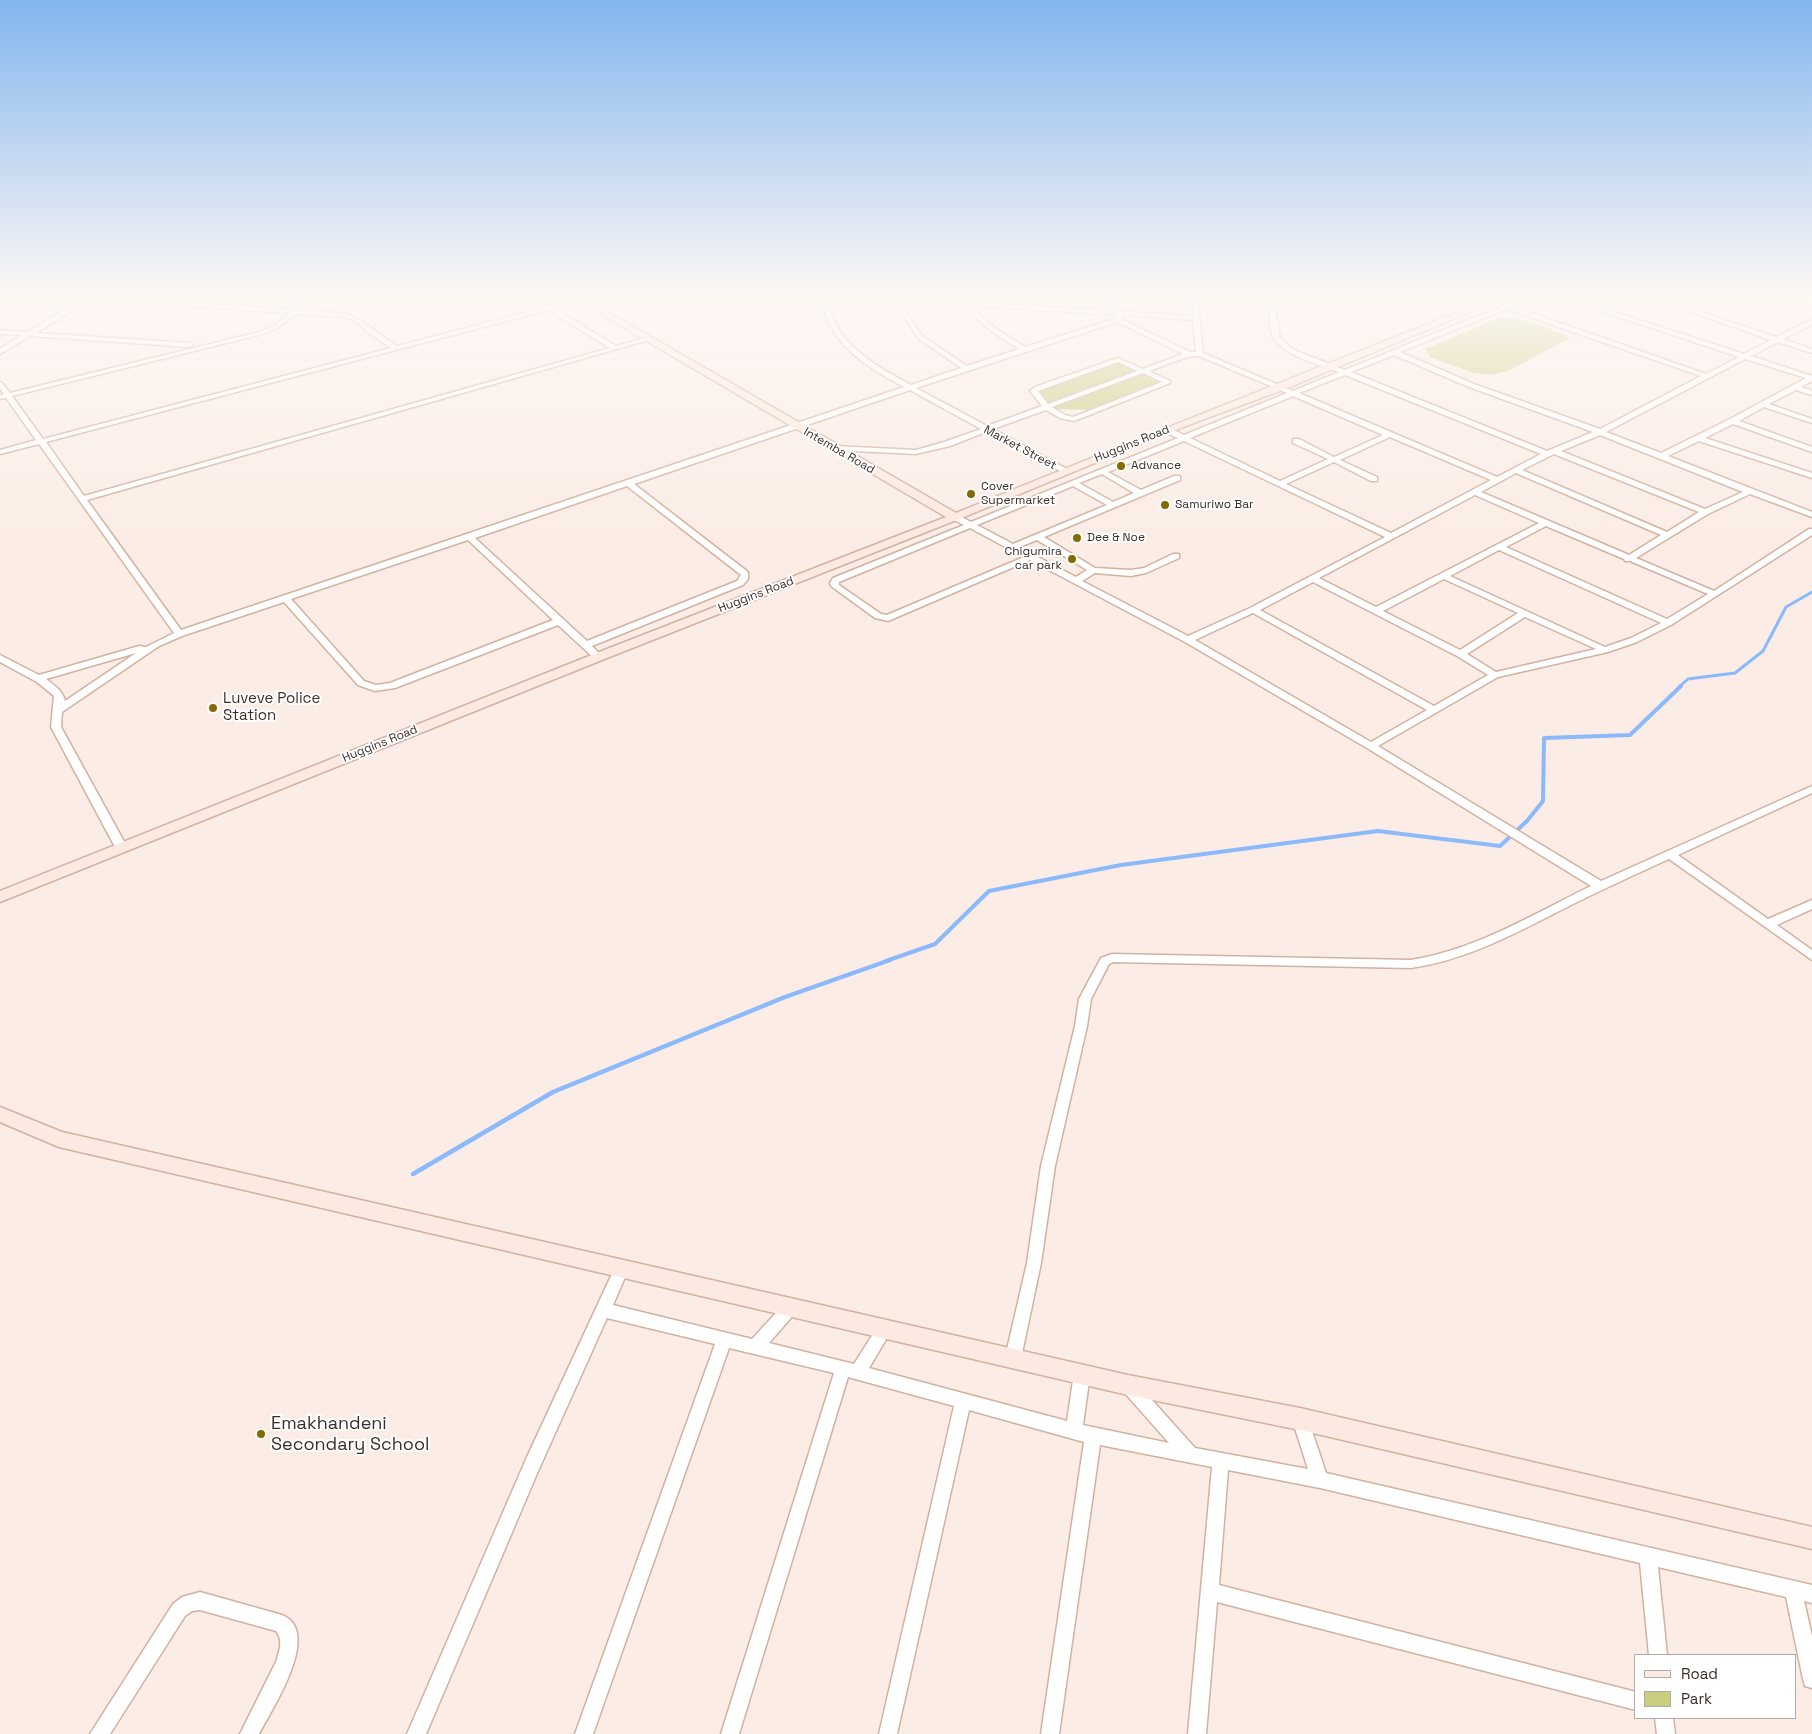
<!DOCTYPE html>
<style>
body{margin:0}
#map{position:relative;width:1812px;height:1734px;overflow:hidden;background:#fbede6;font-family:"Space Grotesk",sans-serif}
canvas{display:block}
.legend{position:absolute;left:1634px;top:1654px;width:162px;height:65px;box-sizing:border-box;background:#fff;border:1px solid #b1aba9;margin:0;padding:6px 9px;list-style:none;font-size:15px;color:#3c2e28}
.legend li{display:flex;align-items:center;gap:10px;height:25px}
.legend b{width:25px;border:1px solid #b1aba9}
</style>
<div id="map">
<canvas width="1812" height="1734"></canvas>
<ul class="legend">
<li><b style="height:6px;background:#fce9e1"></b>Road</li>
<li><b style="height:14px;background:#c9cd7e"></b>Park</li>
</ul>
</div>
<script>
const g = document.querySelector('canvas').getContext('2d');
g.lineJoin = 'round';
function paint(path, color) { g.fillStyle = color; g.fill(path, 'evenodd'); }
function trace(path, color, width, dash) { g.strokeStyle = color; g.lineWidth = width; g.lineCap = dash ? 'butt' : 'round'; g.setLineDash(dash || []); g.stroke(path); }
function drawText(font, color, halo, rows, align = 'center') {
  g.font = font + ' "Space Grotesk",sans-serif'; g.lineWidth = 4; g.setLineDash([]); g.textBaseline = 'middle'; g.strokeStyle = halo; g.fillStyle = color; for (const [text, x, y, turn = 0] of rows) {
    g.save(); g.translate(x, y); g.rotate((+turn || 0) * Math.PI / 180); g.textAlign = isNaN(turn) ? turn : align; if (halo) g.strokeText(text, 0, 0); g.fillText(text, 0, 0); g.restore();
  }
}
paint(new Path2D(`
 M1499,318C1525,318 1547,327 1570,338L1508,371L1491,375L1474,373L1430,357L1425,349Z
 M1119,362L1163,381L1087,410L1055,409L1039,390Z`), '#c9cd7e');
trace(new Path2D(`
 M1679,687L1688,679L1735,673L1763,651L1786,607L1812,592`), '#8bb9fa', 3);
trace(new Path2D(`
 M886,961L935,944L989,891L1121,865L1378,831L1500,846L1527,821L1543,801L1544,738L1630,735L1681,686`), '#8bb9fa', 4);
trace(new Path2D(`
 M413,1174L553,1092L785,997L890,960`), '#8bb9fa', 4.5);
const street = new Path2D(`
 M18,293L89,295L344,313C364,319 379,335 397,346L547,307L576,295L578,296V298L554,308L616,346L649,337L652,339L87,500L181,630L904,387C865,366 825,342 821,293L892,297L893,293H897L898,297L966,301L964,293H970L972,302L1193,316L1196,293H1202L1199,315L1203,353L1293,391L1339,372C1321,365 1281,355 1273,337C1269,329 1270,318 1269,309C1278,298 1294,293 1308,293L1279,304L1275,309L1280,338L1294,350L1345,370L1534,293H1542L1512,306L1706,374L1739,357L1547,293H1556L1744,354L1771,340L1635,293H1644L1776,337L1812,319V324L1783,339L1812,349V353L1778,342L1751,356L1812,376V381L1801,387L1812,391V395L1796,390L1769,404L1812,419V423L1764,407L1739,421L1812,447V452L1733,424L1705,438L1812,473V478L1699,441L1668,456L1812,512V517L1750,494L1708,514L1636,558L1714,591L1809,529H1812V535L1671,625L1637,642L1608,652L1498,677L1378,746L1601,881L1812,786V793L1678,855L1768,919L1812,900V909L1777,925L1812,950V960L1669,859C1636,874 1603,889 1571,905C1520,931 1468,960 1411,968L1113,962L1109,964L1091,999L1087,1026L1055,1166L1041,1263L1021,1358L1019,1363L1013,1365L1007,1363L1005,1358L1027,1263L1041,1166L1075,1026L1079,999L1101,958L1112,954L1411,960C1475,950 1534,914 1591,886L1367,748L1185,642L1030,560L888,621L875,618L831,586L830,583L833,578L964,525L952,519V515H958L971,522L1178,438L1164,432V428H1170L1184,435L1287,393L1199,356H1190L1149,371L1170,381V383L1074,421L1060,418L1046,410L993,429L1067,469L1068,471L1064,473L986,432L950,446L916,454L832,450L831,448L835,446L916,450L944,442L981,429L910,390L634,484L748,572V579L743,585L592,646L603,657L598,660L595,659L558,625L395,688L375,691L358,685L284,602L182,636L159,646L62,712L61,727L127,847L121,851L115,847L51,727L54,696L37,682L0,662V655L39,675L139,646L146,647L174,633L39,444L0,454V450L36,440L6,398L0,399V395L4,394L0,389V382L2,383L10,393L259,332L275,325L289,313L89,300L36,333L190,343L193,345L190,347L30,336L0,354V349L22,335L0,334V330L28,332L81,299L21,295ZM827,296L893,300L918,338L961,368L911,385C874,365 832,342 827,296ZM899,301L968,305C979,326 999,336 1019,349L967,366L922,336ZM974,306L1117,315L1115,319L1025,347C1007,335 985,325 974,306ZM1506,309L1701,376L1600,429L1474,384L1400,352ZM548,310L610,348L84,496L46,442ZM296,314L343,317L354,320L373,336L391,348L43,439L12,396L263,334L279,327ZM1124,315L1193,320L1196,352H1190L1121,319ZM1117,322L1183,354L1143,369L1118,358L1035,387L1030,391L1042,406L987,426L916,388ZM1394,355L1469,387L1593,432L1547,451L1351,372ZM1745,359L1806,378L1730,419L1661,453L1606,432ZM1118,362L1137,371L1048,404L1038,391ZM1143,373L1162,382L1073,417L1065,415L1052,407ZM1345,375L1541,454L1497,477L1299,393ZM1293,396L1383,435L1334,457L1299,439H1293V443L1328,459L1280,481L1190,438ZM1600,435L1743,492L1705,509L1561,451ZM1390,437L1491,480L1391,533L1286,484L1334,462L1371,481H1377V477L1340,460ZM1184,441L1385,537L1250,608L1188,636L1082,581L1095,573L1131,576L1146,573L1179,558V554H1173L1144,568L1131,570L1095,568L1044,537L1180,480V476H1174L1141,490L1108,472ZM1554,454L1699,512L1667,532L1522,470ZM1516,473L1661,535L1629,555L1481,492ZM1102,474L1134,493L1113,502L1079,483ZM627,486L741,575L737,581L587,641L475,538ZM1073,486L1107,505L1013,544L977,525ZM1475,495L1539,523L1376,607L1319,578ZM1546,526L1624,559L1625,561H1630L1708,594L1667,619L1506,547ZM970,528L1024,557L887,615L881,614L839,585V582ZM468,540L553,620L390,683L376,685L364,681L291,599ZM1037,540L1087,570L1076,577L1019,547ZM1499,550L1661,623L1631,638L1605,647L1450,576ZM1444,579L1518,613L1460,650L1383,611ZM1313,582L1457,656L1488,675L1434,706L1260,610ZM1253,613L1427,710L1371,742L1195,640ZM1525,617L1596,649L1496,672L1467,654ZM136,653L65,701C63,691 54,685 46,679Z
 M622,1261L627,1263L629,1268L613,1305L752,1339L786,1302L791,1300L796,1302L799,1307L796,1312L769,1343L854,1364L880,1323L885,1321L890,1323L893,1328L869,1368L1067,1421L1074,1374L1076,1369L1082,1366L1088,1369L1090,1374L1083,1425L1169,1443L1123,1391L1121,1386L1123,1381L1129,1378L1135,1381L1195,1448L1308,1469L1292,1419L1294,1413L1300,1411L1306,1413L1326,1473L1812,1585V1603L1804,1601L1812,1636V1688L1805,1686L1803,1679L1786,1597L1658,1567L1667,1655H1649L1640,1563L1320,1488L1228,1470L1219,1585L1636,1692V1710L1217,1602L1206,1734H1188L1212,1467L1100,1445L1059,1734H1041L1084,1442L969,1410L897,1734H879L954,1406L848,1377L739,1734H721L834,1373L729,1348L593,1734H575L715,1344L607,1318L539,1469L426,1734H407L527,1457L617,1263Z
 M200,1592L282,1615C323,1632 272,1709 259,1734H240L276,1662C279,1651 284,1641 276,1631L200,1610L192,1611L185,1616L110,1734H90L173,1604L182,1597Z
 M1655,1718H1673L1675,1734H1657Z`);
const secondary = new Path2D(`
 M565,293H575L956,513C1138,438 1322,367 1505,293H1516L1285,389L1170,432L959,519L602,660L0,902V891L594,654L946,517Z
 M0,1107L62,1132L1128,1375L1300,1408L1812,1527V1549L1300,1430L1128,1395L59,1147L0,1122Z`);
trace(street, '#d2b1a0', 3);
trace(secondary, '#d2b1a0', 3);
paint(street, '#fff');
paint(secondary, '#fce9e1');
const sky = g.createLinearGradient(0, 0, 0, 536);
sky.addColorStop(0, '#83b6ef');
sky.addColorStop(0.55, '#fdf7f4');
sky.addColorStop(1, '#fdf7f400');
g.fillStyle = sky;
g.fillRect(0, 0, 1812, 536);
for (const [x, y, r, color] of [
 [1121,466,5,"#836a03"],
 [971,494,5,"#836a03"],
 [1165,505,5,"#836a03"],
 [1077,538,5,"#836a03"],
 [1072,559,5,"#836a03"],
 [213,708,5,"#836a03"],
 [261,1434,5,"#836a03"]
]) { const dot = new Path2D(); dot.arc(x, y, r, 0, 2 * Math.PI); g.fillStyle = color; g.fill(dot); trace(dot, '#fff', 2); }
drawText('12px', '#3c2e28', '#fff', [
 ["Huggins Road",1132,444,-22],
 ["Market Street",1020,448,28],
 ["Intemba Road",839,451,30],
 ["Huggins Road",756,595,-21],
 ["Huggins Road",380,744,-22]
]);
drawText('12px', '#3c2e28', '#fff', [
 ["Advance",1131,466],
 ["Cover",981,487],
 ["Supermarket",981,501],
 ["Samuriwo Bar",1175,505],
 ["Dee & Noe",1087,538],
 ["Chigumira",1062,552,"right"],
 ["car park",1062,566,"right"]
], 'left');
drawText('15px', '#3c2e28', '#fff', [
 ["Luveve Police",223,699],
 ["Station",223,716]
], 'left');
drawText('18px', '#3c2e28', '#fff', [
 ["Emakhandeni",271,1424],
 ["Secondary School",271,1445]
], 'left');
</script>
